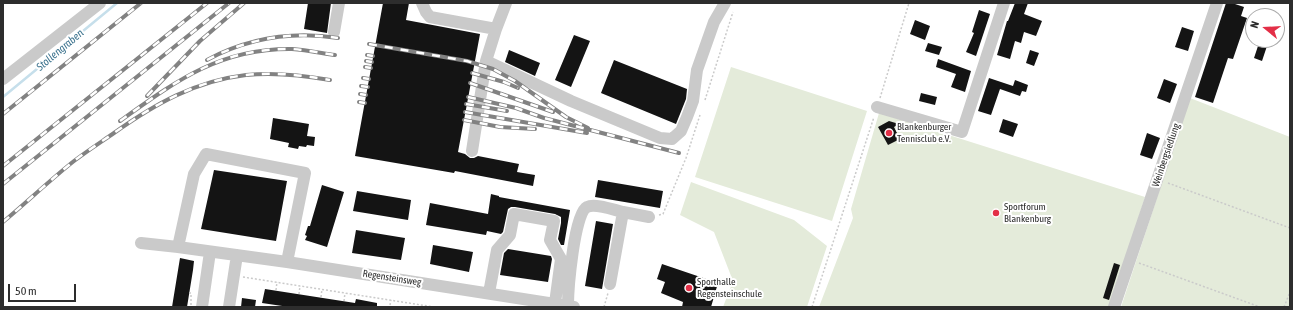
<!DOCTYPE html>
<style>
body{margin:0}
#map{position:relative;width:1293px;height:310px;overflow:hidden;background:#fff;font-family:"Asap Condensed",sans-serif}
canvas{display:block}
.frame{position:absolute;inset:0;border:4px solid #2d2d2d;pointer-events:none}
.north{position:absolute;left:1245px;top:8px;width:40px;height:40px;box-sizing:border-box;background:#fff;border:1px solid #ababab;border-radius:50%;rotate:288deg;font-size:11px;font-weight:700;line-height:16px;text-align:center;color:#2d2d2d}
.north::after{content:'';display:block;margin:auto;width:14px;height:18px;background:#e32f47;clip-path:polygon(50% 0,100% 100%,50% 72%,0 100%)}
.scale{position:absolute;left:8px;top:284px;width:68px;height:18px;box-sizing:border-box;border:2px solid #2d2d2d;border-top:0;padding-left:5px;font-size:12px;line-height:14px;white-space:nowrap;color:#2d2d2d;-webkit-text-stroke:3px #fff;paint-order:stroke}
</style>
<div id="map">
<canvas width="1293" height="310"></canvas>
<div class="frame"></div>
<div class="north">N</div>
<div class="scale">50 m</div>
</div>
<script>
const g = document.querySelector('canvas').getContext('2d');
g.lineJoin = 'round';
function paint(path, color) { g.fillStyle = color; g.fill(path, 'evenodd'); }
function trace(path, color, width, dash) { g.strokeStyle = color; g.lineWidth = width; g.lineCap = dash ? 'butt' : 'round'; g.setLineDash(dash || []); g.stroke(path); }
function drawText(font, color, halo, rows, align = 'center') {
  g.font = font + ' "Asap Condensed",sans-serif'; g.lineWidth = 4; g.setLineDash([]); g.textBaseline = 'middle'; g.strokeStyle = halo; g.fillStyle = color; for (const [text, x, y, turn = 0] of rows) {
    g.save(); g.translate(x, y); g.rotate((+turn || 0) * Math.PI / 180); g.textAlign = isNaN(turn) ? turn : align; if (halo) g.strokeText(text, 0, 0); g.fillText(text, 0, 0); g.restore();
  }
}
paint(new Path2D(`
 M731,67L867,111L832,221L695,177Z
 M1190,98L1290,137V307H1121Z
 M879,113L1145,197L1112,301L1108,307H819L853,218L851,209Z
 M691,182L794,220L827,246L807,307H723L733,281L714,232L680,215Z`), '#e4ebda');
trace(new Path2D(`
 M3,97L117,3`), '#c6dfeb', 2.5);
paint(new Path2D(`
 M308,3H331L327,33L304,29Z
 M383,3H409L406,20L480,34L458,152L465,154L470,158H474L478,156L519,164L517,172L535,175L533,186L455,171L454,173L355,156Z
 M1015,3H1028L1024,14L1042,21L1036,36L1024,32L1021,43L1015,41L1010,59L997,55L1007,21H1008Z
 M1226,3H1232L1244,7L1241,16L1247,18L1233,59L1228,58L1213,103L1195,97Z
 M979,10L990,14L976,56L966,52L974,33L972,32Z
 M915,20L930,26L925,40L910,34Z
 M1182,27L1194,31L1188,51L1175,47Z
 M574,35L590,41L571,87L555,80Z
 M1260,40H1269L1262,61L1254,58Z
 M928,43L942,47L939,55L925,51Z
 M509,50L540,63L535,76L505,62Z
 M1030,50L1039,53L1034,66L1026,63Z
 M938,59L971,71L965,92L951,87L956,74L936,67Z
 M614,60L687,89L686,99L676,124L601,93Z
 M989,78L1013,86L1015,80L1028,85L1026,92L1022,91L1020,96L1000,89L991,115L978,111Z
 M1164,79L1177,84L1170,103L1157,98Z
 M921,93L937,97L935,105L919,101Z
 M273,118L309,124L307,136L315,137L314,146L307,145L306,147L299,146L298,149L288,147L289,143L270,139Z
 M1003,119L1018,124L1013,137L999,132Z
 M889,121L899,124L894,127L900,139L888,145L878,127Z
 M1147,133L1160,138L1152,159L1140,155Z
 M214,170L287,181L276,241L201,229Z
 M598,180L663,191L660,208L595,197Z
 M322,185L344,192L327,247L305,240L307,236L305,235L308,226H310Z
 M357,191L411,200L408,220L353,211Z
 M491,194L499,196V197L570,210L564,245H561L558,239L561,223V217L555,214L515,207H511L508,209L503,232L501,234L487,231L486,235L426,225L430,203L488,214Z
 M596,221L613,224L602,289L585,286Z
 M356,230L405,238L401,260L352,253Z
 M433,245L473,252L469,272L430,264Z
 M508,249L551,256L552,259L548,282L500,275L504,253Z
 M180,258L194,261L193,270L187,307H172Z
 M1114,263L1120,265L1109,300L1103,298Z
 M662,264L718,283L711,307H682L683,302L661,293L665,282L657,279Z
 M265,289L355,303L356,299L377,303V307H289L262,303Z
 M242,298L256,300L255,307H241Z`), '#141414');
trace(new Path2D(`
 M880,98L909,3
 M705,100L733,12
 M1168,183L1290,228
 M659,215L663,214L686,158L700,115
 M1139,263L1260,307
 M243,277L434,307
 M276,290L277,282
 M189,293H191V305
 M299,294L300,286
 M321,297L322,289
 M344,301L345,293
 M390,305L391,300
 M604,307L608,293
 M812,307L874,117
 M1284,307L1290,292`), '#cacaca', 1.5, [2, 2]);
trace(new Path2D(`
 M422,3L426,12L430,17L496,29
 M334,32L339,3
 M486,61L571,101L660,138L672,139L681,131L687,117L693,101L697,70L714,22L725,3
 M3,79L100,3
 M877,107L962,132L1004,3
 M472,151L486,61L496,29L506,3
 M623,212L649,217
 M141,243L178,247L287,262L574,307
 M178,247L194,174L206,154L305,173L287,262
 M489,293L497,250L510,235L514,214L554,221L550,240L561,259L555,303
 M568,306C568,290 574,213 587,207C595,203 614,210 623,212L610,284
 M202,307L210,252
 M229,307L237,255
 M1114,307L1217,3`), '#cacaca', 12);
const rail = new Path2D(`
 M369,44L467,61L493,69L515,81L566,117L588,128
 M367,55L373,56
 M207,60C248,38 292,31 338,38
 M366,61L372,62
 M365,67L371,68
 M472,73L504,82L518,88
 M363,78L369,79
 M470,83L553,112
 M361,86L368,87
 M360,94L366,95
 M147,96L200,41L244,3
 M468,97L516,108L544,118L679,153
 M359,102L365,103
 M466,104L507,111
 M465,112L587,133
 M3,114L141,3
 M464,120L500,127L535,129
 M120,121C176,81 220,48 292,49C306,50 321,53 335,55
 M3,166L207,3
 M3,184L229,3
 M3,222C27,202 50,180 74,161C87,151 101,142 114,133C155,104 195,81 246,75C275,72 302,75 330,80`);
trace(rail, '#828282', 4);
trace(rail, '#fff', 2.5, [8]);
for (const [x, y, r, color] of [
 [889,133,4,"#e32f47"],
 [996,213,4,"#e32f47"],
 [689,288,4,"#e32f47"]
]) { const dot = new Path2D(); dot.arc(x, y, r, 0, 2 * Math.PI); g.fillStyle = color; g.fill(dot); trace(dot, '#fff', 1.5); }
drawText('10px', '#2d2d2d', '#fff', [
 ["Blankenburger",897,127],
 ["Tennisclub e.V.",897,139],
 ["Sportforum",1004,207],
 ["Blankenburg",1004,219],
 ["Sporthalle",697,282],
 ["Regensteinschule",697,294]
], 'left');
drawText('10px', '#2d2d2d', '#fff', [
 ["Weinbergsiedlung",1166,155,-71],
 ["Regensteinsweg",392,278,9]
]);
drawText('italic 11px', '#3c738e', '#fff', [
 ["Stollengraben",60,50,-40]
]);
</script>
